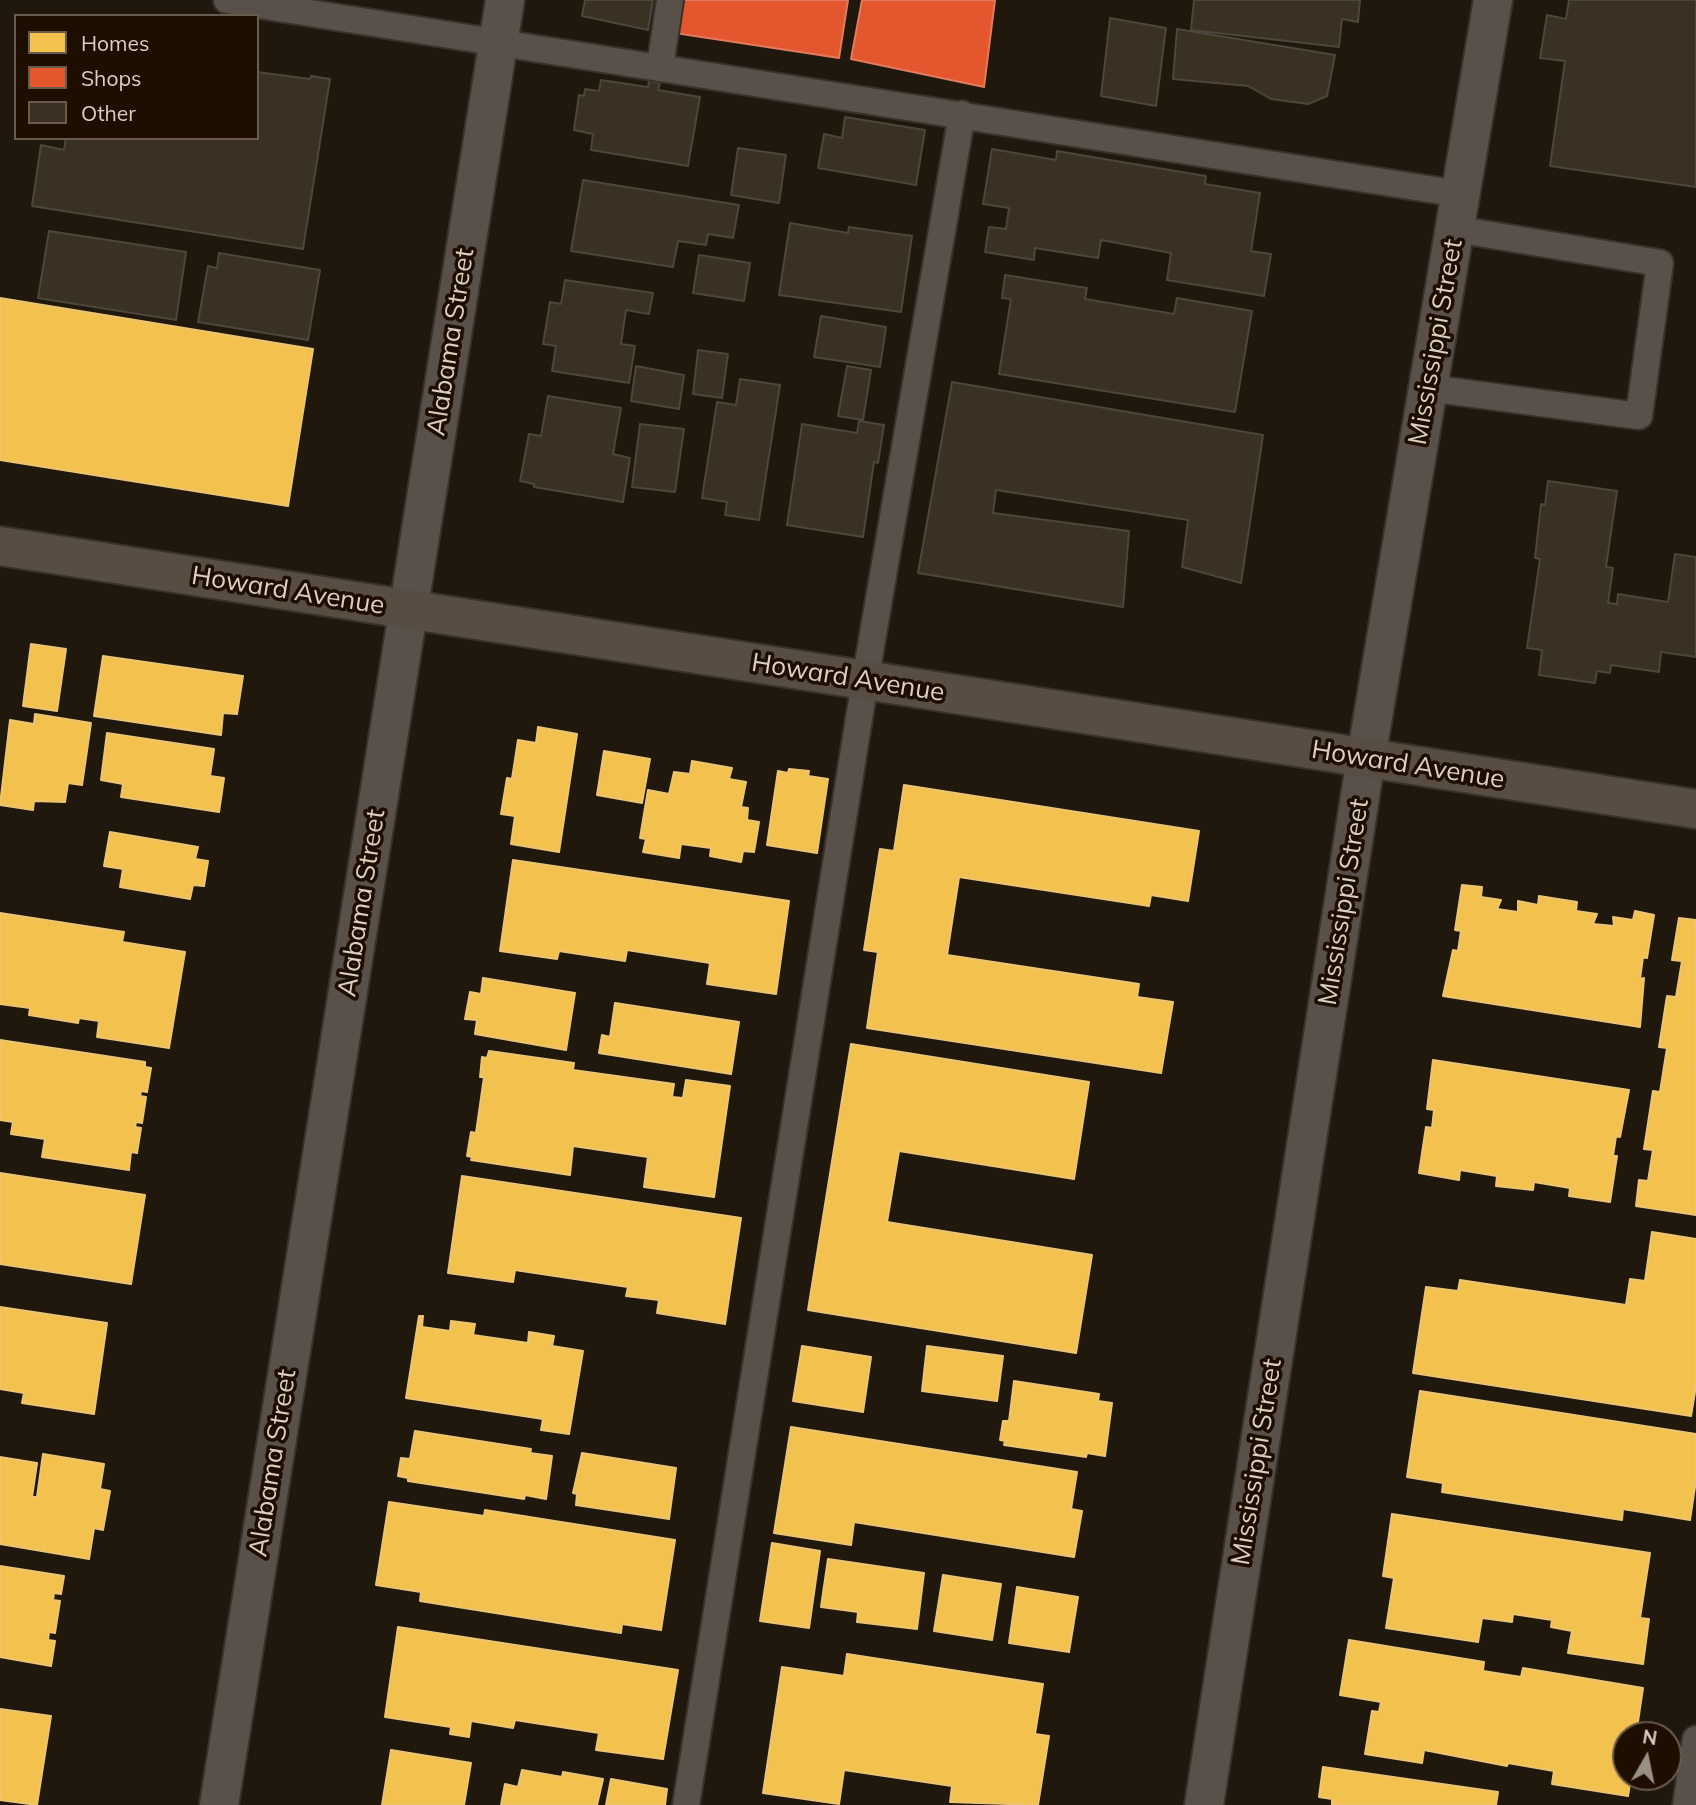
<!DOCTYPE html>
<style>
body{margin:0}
#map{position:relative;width:1696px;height:1805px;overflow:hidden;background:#20170d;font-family:Mulish,sans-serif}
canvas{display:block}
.legend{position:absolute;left:14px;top:14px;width:245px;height:126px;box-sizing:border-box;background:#1e0e00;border:2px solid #695b4e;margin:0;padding:9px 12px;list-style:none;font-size:21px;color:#dacfc3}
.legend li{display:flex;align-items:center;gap:14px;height:35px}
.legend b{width:35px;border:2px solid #695b4e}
.north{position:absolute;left:1612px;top:1721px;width:70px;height:70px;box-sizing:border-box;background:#1e0e00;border:2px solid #695b4e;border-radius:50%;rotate:9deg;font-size:19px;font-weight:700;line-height:28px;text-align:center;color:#dacfc3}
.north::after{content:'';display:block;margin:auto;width:24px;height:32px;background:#998f83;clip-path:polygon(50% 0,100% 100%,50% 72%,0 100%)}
</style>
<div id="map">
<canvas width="1696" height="1805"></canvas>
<ul class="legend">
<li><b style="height:19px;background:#f2c14e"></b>Homes</li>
<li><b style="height:19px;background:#e4572e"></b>Shops</li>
<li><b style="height:19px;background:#3a3122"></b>Other</li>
</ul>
<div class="north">N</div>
</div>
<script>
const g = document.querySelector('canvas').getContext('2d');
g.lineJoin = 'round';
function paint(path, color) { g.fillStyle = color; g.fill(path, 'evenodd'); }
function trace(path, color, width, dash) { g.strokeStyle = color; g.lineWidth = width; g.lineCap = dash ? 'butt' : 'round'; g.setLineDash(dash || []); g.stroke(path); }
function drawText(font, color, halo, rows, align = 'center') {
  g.font = font + ' Mulish,sans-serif'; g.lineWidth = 7; g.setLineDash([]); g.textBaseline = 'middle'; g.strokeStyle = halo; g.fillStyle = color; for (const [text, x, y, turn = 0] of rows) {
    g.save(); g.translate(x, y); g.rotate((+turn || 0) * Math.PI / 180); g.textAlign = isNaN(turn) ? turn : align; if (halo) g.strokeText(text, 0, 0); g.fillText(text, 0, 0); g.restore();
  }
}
const homes = new Path2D(`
 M0,298L313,349L288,506L0,460Z
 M31,644L66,649L57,711L23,706Z
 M103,656L243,676L237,714L223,713L221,735L94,716Z
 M35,714L91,723L82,785L68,783L65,802L34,801L33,810L0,805L10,720L34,724Z
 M538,727L577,734L559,852L511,844L515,816L501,814L507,778L512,779L518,740L536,743Z
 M107,733L214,749L210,776L224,778L219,812L121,797L123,784L101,780Z
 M604,751L650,759L642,803L597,795Z
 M692,761L732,768L729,779L746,782L741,807L748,808L747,820L759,822L754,852L743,851L741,862L710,856L711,848L681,844L679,858L643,852L646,839L640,838L648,790L669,794L674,772L690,774Z
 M789,769L809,771L808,776L828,779L817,853L767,845L778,771L788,773Z
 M904,785L1199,831L1188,901L1151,895L1149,906L959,877L947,955L1139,984L1137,997L1173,1002L1161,1073L867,1028L878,952L864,950L880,849L894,851Z
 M110,832L198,847L195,859L208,861L204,886L193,885L190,899L120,887L123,869L104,866Z
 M513,860L789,901L776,994L707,984L710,963L627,950L625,961L559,951L557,959L500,951Z
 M1462,885L1482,887L1481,897L1501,900L1497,909L1518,912V901L1538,905L1539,896L1577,902L1576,911L1597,914L1593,924L1614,926L1613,917L1633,920L1635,911L1654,915L1647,958L1643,957L1640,979L1644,978L1640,1027L1443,996L1453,950L1458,951L1461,931L1455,930Z
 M0,913L124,932L122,942L185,952L169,1048L97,1037L99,1021L79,1018L78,1023L29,1015L30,1008L0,1004Z
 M1679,918L1696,920V1215L1636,1206L1639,1180L1648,1181L1653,1150L1644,1149L1653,1091L1660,1092L1667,1048L1659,1047L1667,996L1676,997L1682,961L1672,960Z
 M483,978L575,993L566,1050L475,1034L477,1020L465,1019L470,992L481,994Z
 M615,1003L739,1022L731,1074L599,1053L602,1035L610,1037Z
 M0,1040L145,1062V1067L151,1068L147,1092L141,1091L140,1096L146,1097L142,1123L136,1122L135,1127L141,1128L137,1153L131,1152L129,1170L42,1157L45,1139L11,1134L13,1122L0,1120Z
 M851,1044L1089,1082L1074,1179L899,1151L887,1222L1092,1255L1076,1353L808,1310Z
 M489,1051L574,1063L573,1070L674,1084L672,1097L683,1098L686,1080L730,1086L714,1197L644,1187L648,1157L573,1146L570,1175L471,1160L472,1157L467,1156L471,1132L476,1133L484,1077H480L482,1057L487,1058Z
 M1433,1060L1629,1090L1620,1137L1616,1136L1613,1156H1617L1610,1202L1569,1196L1570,1188L1534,1182L1533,1190L1496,1186L1497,1176L1460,1170L1459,1180L1419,1173L1426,1127L1432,1128L1434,1110L1427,1109Z
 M0,1173L145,1195L131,1284L0,1264Z
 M462,1176L741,1218L725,1324L657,1313L659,1300L626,1296L628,1287L515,1270L513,1282L448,1273Z
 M1652,1232L1696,1239V1386L1691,1416L1413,1373L1426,1287L1458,1291L1460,1280L1626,1305L1630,1279L1645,1281Z
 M0,1307L107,1323L94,1414L22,1403L24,1393L0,1389Z
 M419,1316H423L422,1327L450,1331L451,1321L475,1324L473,1335L528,1343L529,1332L554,1336L552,1346L583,1351L569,1434L541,1430L543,1419L406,1398Z
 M802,1346L871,1357L863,1412L793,1401Z
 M927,1346L1003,1356L997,1401L922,1391Z
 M1014,1381L1099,1394L1098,1401L1112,1403L1105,1456L1087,1453L1086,1457L1004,1445L1005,1441L1000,1440L1003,1421H1009Z
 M1420,1391L1696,1434V1480L1690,1520L1623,1509L1622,1520L1442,1492L1443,1483L1407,1477Z
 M791,1427L1077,1472L1071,1509L1082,1511L1074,1557L854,1522L851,1545L774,1533Z
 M415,1431L531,1449L530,1453L552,1456L546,1499L525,1495L524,1499L408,1481V1478L398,1476L401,1458L410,1459Z
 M582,1453L676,1468L669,1519L576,1505L577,1494L573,1493Z
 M43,1454L104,1464L100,1489L110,1491L103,1530L94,1528L89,1559L0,1544V1457L37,1463L32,1497H37Z
 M389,1502L484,1516L485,1510L675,1540L661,1630L622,1624L621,1633L420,1601L421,1592L376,1585Z
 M1392,1514L1650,1553L1640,1618L1649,1619L1643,1664L1568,1653L1572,1631L1551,1627L1552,1620L1513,1614L1512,1622L1482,1618L1478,1642L1386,1628L1394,1578L1383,1576Z
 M772,1543L820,1551L809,1628L760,1621Z
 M828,1559L924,1573L917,1629L857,1622L858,1612L821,1607Z
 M0,1566L64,1576L61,1594L54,1593L53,1600L60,1601L55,1633L49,1632L48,1640L55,1641L51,1666L0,1657Z
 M943,1575L1001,1584L992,1640L934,1631Z
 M1017,1587L1078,1597L1069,1652L1009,1643Z
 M398,1627L678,1670L663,1759L596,1750L599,1733L515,1720L513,1728L471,1721L469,1737L450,1734L451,1727L385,1717Z
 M1349,1640L1484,1662L1483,1671L1521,1677L1523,1668L1643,1688L1636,1735H1626V1777H1631L1628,1796L1552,1784L1554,1771L1508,1763L1507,1766L1424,1750L1422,1763L1365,1754L1372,1711L1379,1712L1381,1702L1340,1695Z
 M847,1654L1043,1684L1035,1734L1049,1736L1038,1805L950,1802L952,1786L844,1770L839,1804L763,1793L782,1667L844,1676Z
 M0,1709L51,1716L37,1805L0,1800Z
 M391,1750L471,1763L464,1805H382Z
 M1323,1767L1498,1792L1496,1805H1332V1799L1319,1797Z
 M522,1770L562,1777L563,1772L603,1779L597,1805H501L505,1784L518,1787Z
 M611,1779L667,1789L665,1805H606Z`);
paint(homes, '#f2c14e');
trace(homes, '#ebc571', 2);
const shops = new Path2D(`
 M681,0H848L839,58L675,33Z
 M862,0H995L984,87L851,59Z`);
paint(shops, '#e4572e');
trace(shops, '#e17b5b', 2);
const building = new Path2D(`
 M585,0H653L648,30L582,16Z
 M1194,0H1360L1358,22L1342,19L1339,47L1191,30Z
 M1569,0H1696V187L1550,166L1565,61L1540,58L1547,15L1566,19Z
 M1110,18L1166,28L1156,106L1101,96Z
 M1177,29L1335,55L1327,96L1308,104L1271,99L1248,86L1173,79Z
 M257,72L310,79L311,76L330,79L303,249L32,206L41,145L64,150L66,138H257Z
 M601,80L648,87L649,81L660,83L658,90L700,97L688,166L591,150L593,134L574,130L579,95L584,96L585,89L599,91Z
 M845,117L925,130L916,185L818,168L824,134L842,138Z
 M738,148L786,155L779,203L731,195Z
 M992,149L1056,160L1057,151L1110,160L1206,176L1205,184L1260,193L1251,251L1271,254L1264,296L1167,280L1171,253L1101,240L1098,258L1035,248L1034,260L985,252L989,227L1006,229L1009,208L983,204Z
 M583,180L739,205L733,238L708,234L706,245L678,241L673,267L571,251Z
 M790,223L848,233L849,227L912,236L901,312L779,295Z
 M49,231L186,252L176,320L38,298Z
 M219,253L320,270L308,340L198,322L208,266L217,268Z
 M699,255L750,263L744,301L693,293Z
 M1005,275L1087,288L1085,299L1174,314L1177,298L1252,311L1235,412L999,374L1011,299L1002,298Z
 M565,280L653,293L649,314L626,310L621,344L635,346L629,383L552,371L556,346L543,344L550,302L561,304Z
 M821,316L886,327L880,367L814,357Z
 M698,350L728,354L722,398L693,394Z
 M636,366L684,375L679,409L631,401Z
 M847,366L871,370L863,420L838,416Z
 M740,379L780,385L759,520L725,515L727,502L702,498L717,402L736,405Z
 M952,382L1263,435L1241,583L1182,567L1188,520L996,490L993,513L1129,531L1123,607L918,573Z
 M548,396L621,408L613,454L630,458L623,502L534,487V484L520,481L529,434L541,436Z
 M859,421L884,425L878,463L874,462L863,537L787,525L802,424L857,433Z
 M640,424L684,429L675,492L632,487Z
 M1548,481L1617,491L1606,567L1613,568L1608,603L1617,604L1618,594L1668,602L1675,554L1696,557V657L1661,652L1659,672L1611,665L1610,673L1597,671L1595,683L1539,675L1542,650L1527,648L1540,559L1535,558L1541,504L1545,505Z`);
paint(building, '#3a3122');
trace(building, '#4c463c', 2);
const lane = new Path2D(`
 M227,0L1460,194
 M660,67L670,0
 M1428,388L1639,416L1660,263L1455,229
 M686,1805L865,681L962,114
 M1686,1805L1696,1739`);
const street = new Path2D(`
 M219,1805L505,0
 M1204,1805L1366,758L1493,0`);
const secondary = new Path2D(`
 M0,546L1696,809`);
trace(lane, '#38312a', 30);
trace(street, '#38312a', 42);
trace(secondary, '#38312a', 42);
trace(lane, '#585049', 26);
trace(street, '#585049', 38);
trace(secondary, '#574d43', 38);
drawText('26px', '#dacfc3', '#1e0e00', [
 ["Alabama Street",451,342,-81],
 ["Mississippi Street",1436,342,-80],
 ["Howard Avenue",288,591,9],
 ["Howard Avenue",848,678,9],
 ["Howard Avenue",1408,765,9],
 ["Mississippi Street",1344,902,-81],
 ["Alabama Street",362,903,-81],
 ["Mississippi Street",1257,1462,-81],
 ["Alabama Street",273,1463,-81]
]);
</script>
